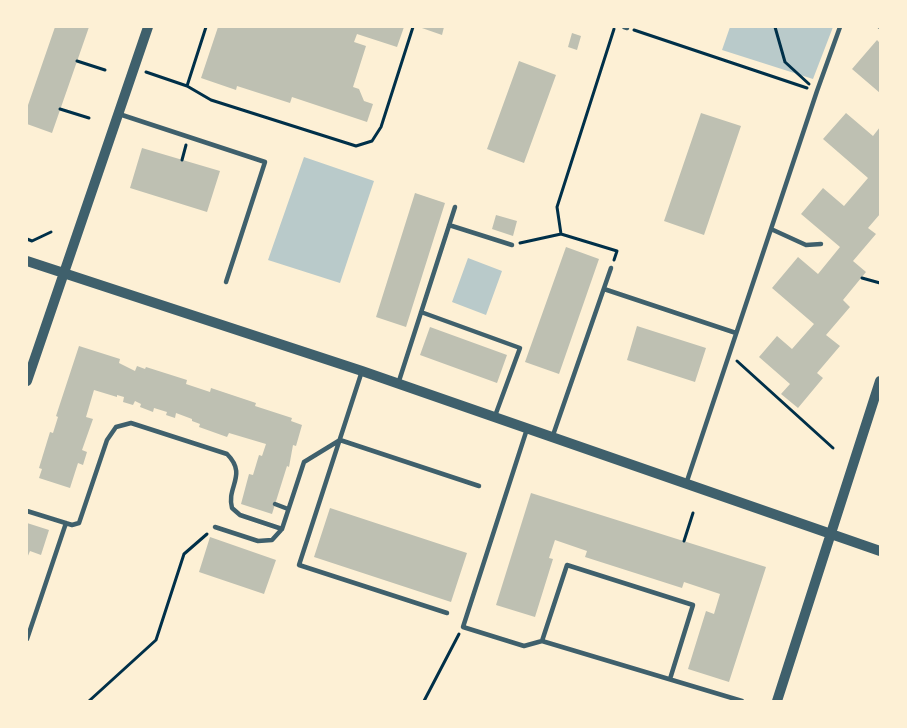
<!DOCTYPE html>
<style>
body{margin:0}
#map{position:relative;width:907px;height:728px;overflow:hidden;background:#fdf0d5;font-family:Inter,sans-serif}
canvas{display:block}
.frame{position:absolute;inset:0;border:28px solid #fdf0d5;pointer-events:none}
</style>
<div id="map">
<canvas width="907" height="728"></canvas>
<div class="frame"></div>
</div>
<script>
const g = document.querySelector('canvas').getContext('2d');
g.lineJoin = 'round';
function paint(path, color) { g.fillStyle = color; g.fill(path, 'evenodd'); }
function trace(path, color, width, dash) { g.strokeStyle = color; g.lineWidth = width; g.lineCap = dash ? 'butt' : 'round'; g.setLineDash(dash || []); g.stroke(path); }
paint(new Path2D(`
 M730,27H833L813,79L722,50Z
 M304,157L374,181L340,283L268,260Z
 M468,258L502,271L486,315L452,302Z`), '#b9caca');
paint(new Path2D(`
 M55,27H89L52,133L27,124V108Z
 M218,27H404L397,47L357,34L354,42L366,46L353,87L359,89L364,101L373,104L367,122L292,97L290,103L237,86L236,90L201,78Z
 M419,27H444L442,35Z
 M572,33L581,36L577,50L568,47Z
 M877,40L880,43V93L852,69Z
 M519,61L556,75L524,163L487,149Z
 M701,113L741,126L704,235L664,221Z
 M846,113L873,136L880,127V214L868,228L876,234L853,261L866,272L843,300L850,307L826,335L840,346L817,373L823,378L798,408L781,394L790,384L759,357L777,336L792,349L814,324L772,288L798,257L818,274L840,247L801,214L823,188L844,206L868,178L823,139Z
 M142,148L220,171L207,212L130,188Z
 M415,193L445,203L406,327L376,317Z
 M496,215L517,221L513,236L492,229Z
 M566,247L599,259L559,374L525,362Z
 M637,326L706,348L695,382L627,360Z
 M430,327L507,355L497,383L420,355Z
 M79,346L120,359L119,363L135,371L137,366L145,369L146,367L187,380L186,384L210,392L211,388L256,403L255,406L292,418L291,421L302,425L296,446L293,445L289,467L287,466L272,514L241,504L249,474L253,475L259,455L262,456L266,444L229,433L227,437L199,427L200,424L192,421V419L176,413L175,418L166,415L167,412L154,408L153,412L140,407L141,404L135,401L133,405L123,402L124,397L117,395V397L94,390L86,417L93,419L82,450L87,452L83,465L78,463L70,488L39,478L42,469L39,468L50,432L53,433L58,417L56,416Z
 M531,493L766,567L729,682L688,669L706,611L714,614L720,594L684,582L682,588L585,557L587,551L555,540L549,558L553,559L535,617L496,605Z
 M330,508L467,553L451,602L314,557Z
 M27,523L49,530L41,555L30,551L27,558Z
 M210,537L276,560L264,594L199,572Z`), '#bec0b2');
trace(new Path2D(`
 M206,27L187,86L211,100L356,146L372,141L381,127L413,27
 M775,27L785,62L809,84
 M879,27H880
 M634,30L807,88
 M77,61L105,70
 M146,72L187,86
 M60,109L89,118
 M182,160L186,145
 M561,234L557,207L614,29
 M27,239L32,241L51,232
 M520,243L561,234L617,251L614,260
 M862,278L880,283
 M737,361L833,448
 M684,541L693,513
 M89,701L156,640L184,554L207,534
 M424,701L459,634`), '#003049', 3);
trace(new Path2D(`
 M624,27L627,28
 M119,114L265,162L226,282
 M449,225L512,245
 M771,229L806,245L821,244
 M604,289L736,333
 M421,312L520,348L495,416
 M362,371L299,565L447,613
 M398,384L455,207
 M527,429L463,627L524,646L542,641L742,701
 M552,438L611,268
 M686,484L817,91L840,27
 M275,504L288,509
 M27,511L72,525L79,523L107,440L116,427L131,423L227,454C248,475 226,487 232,508L240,515L282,529
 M215,527L258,541L272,540L282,529L304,462L340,440L479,486
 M27,639L66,523
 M542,641L567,565L693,605L670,679`), '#3f606c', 4.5);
trace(new Path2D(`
 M27,261L362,371L880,551
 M27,381L148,27
 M777,701L880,381`), '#3f606c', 10);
</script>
